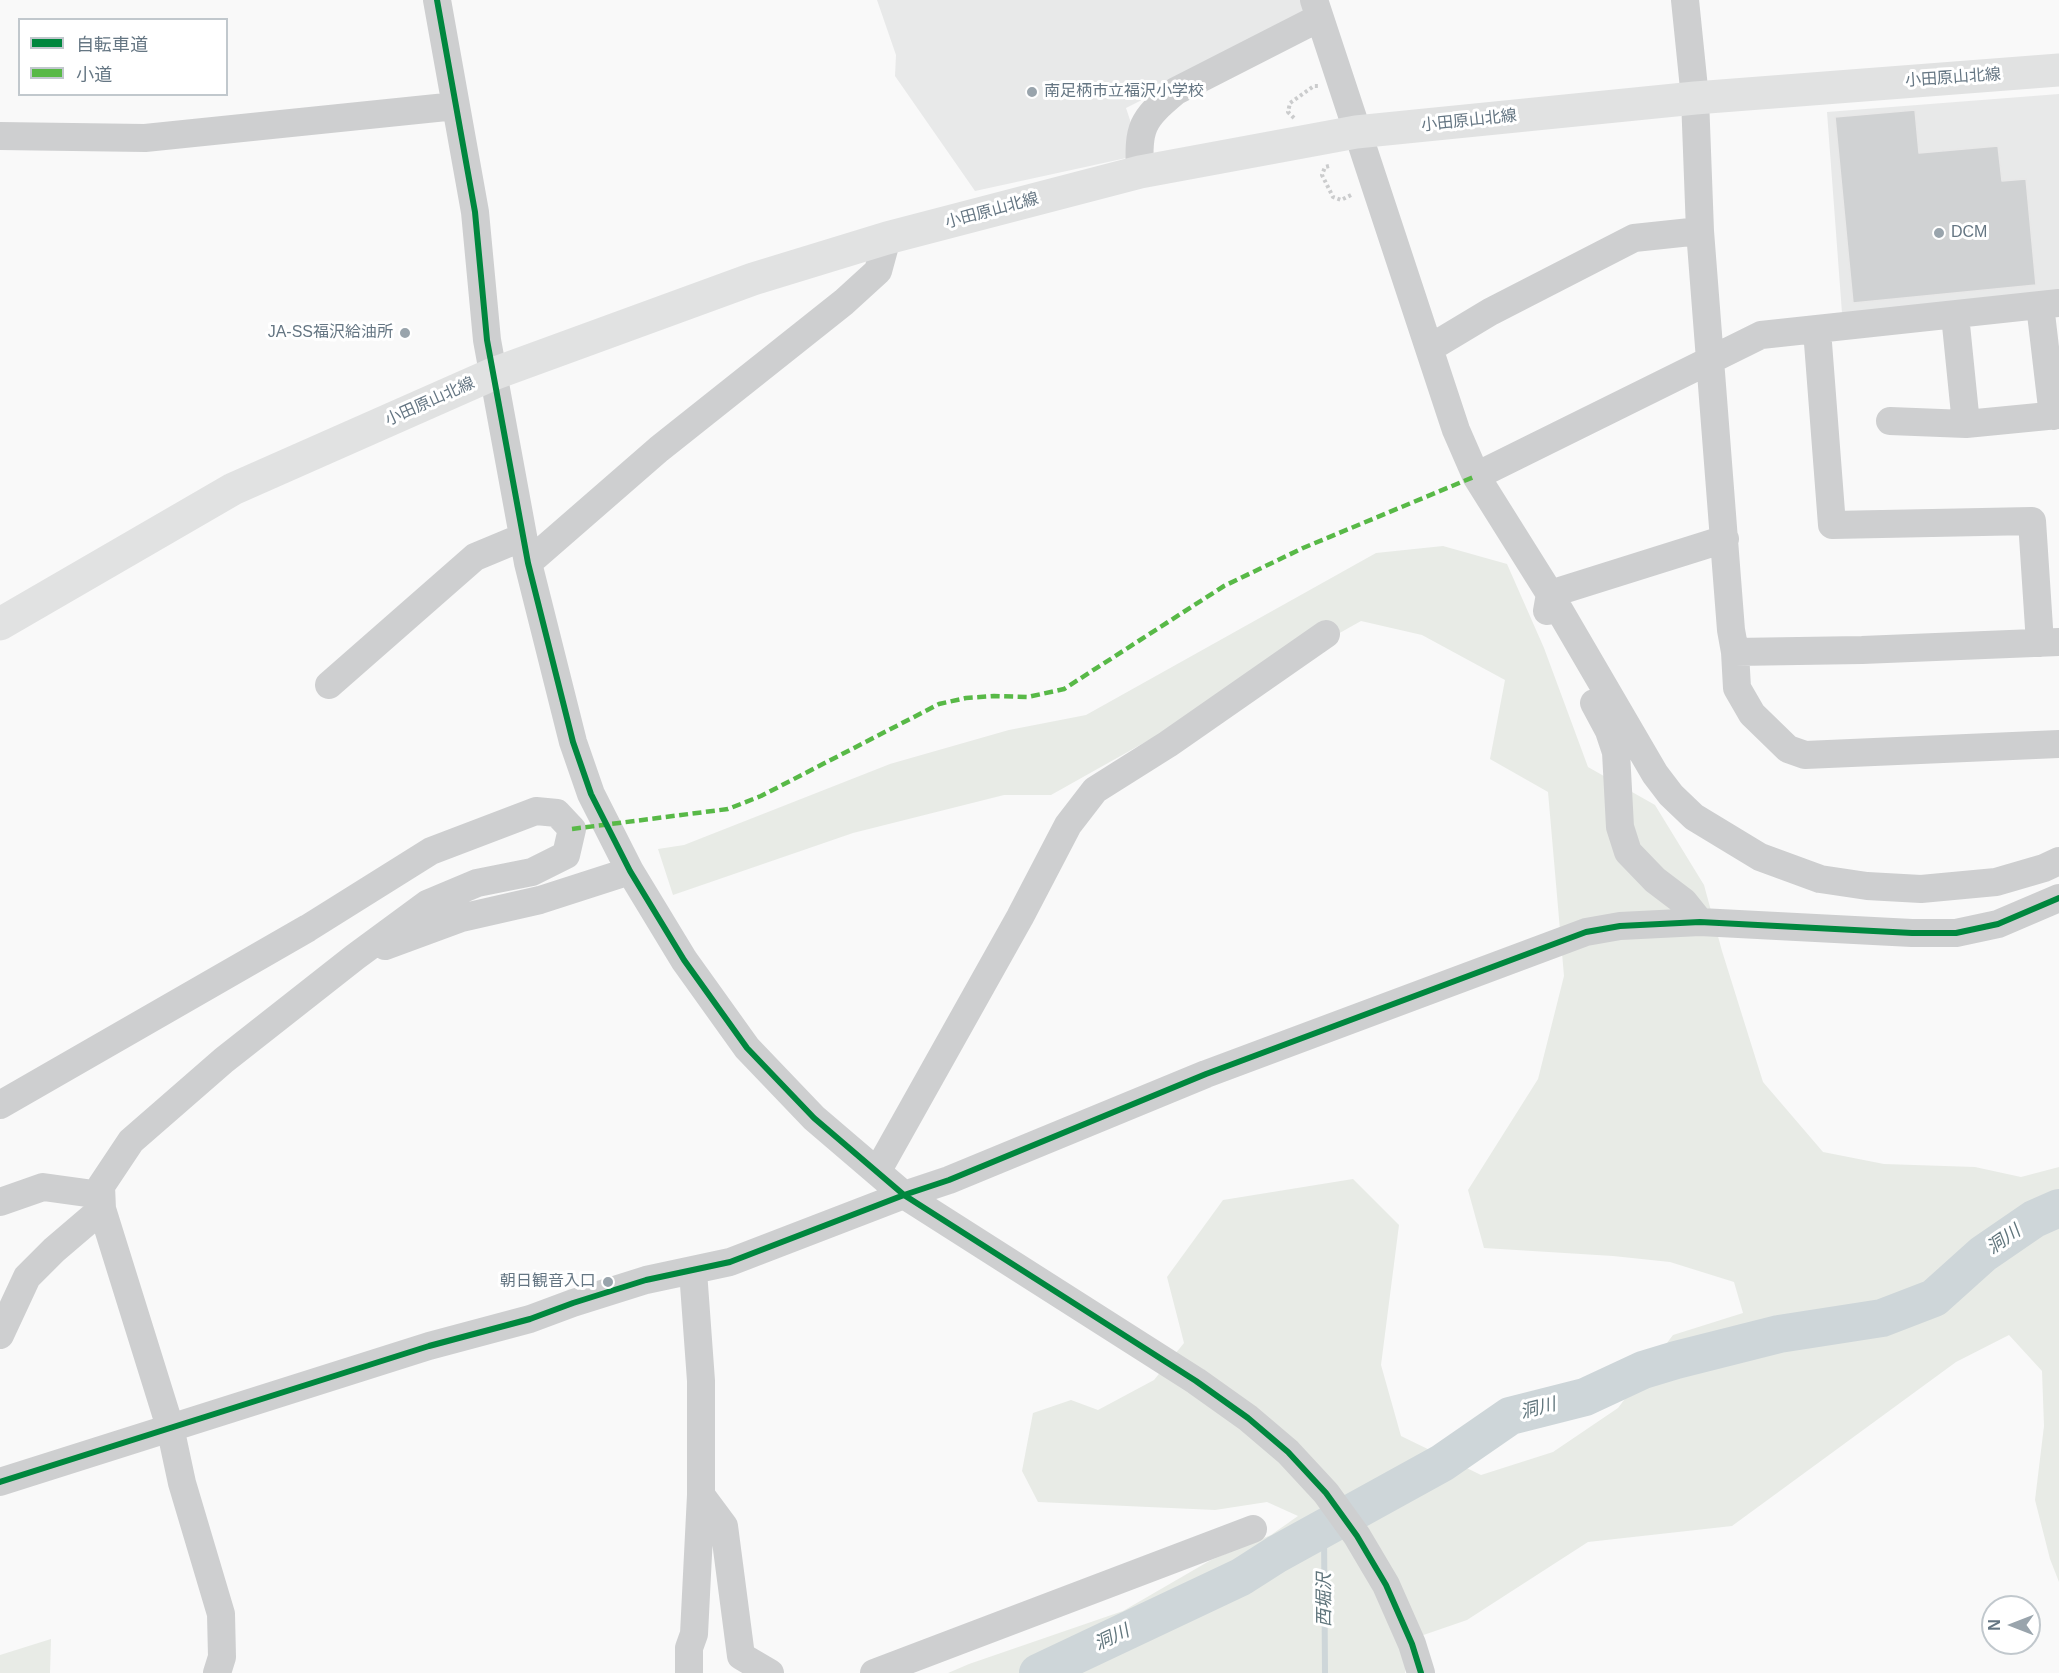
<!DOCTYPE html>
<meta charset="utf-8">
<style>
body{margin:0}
#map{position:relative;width:2059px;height:1673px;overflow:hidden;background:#f9f9f9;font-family:Helvetica,"Noto Sans JP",sans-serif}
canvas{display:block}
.legend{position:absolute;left:18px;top:18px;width:210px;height:78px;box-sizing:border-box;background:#fff;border:2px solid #c1c8cd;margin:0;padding:8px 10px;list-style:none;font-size:18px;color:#657683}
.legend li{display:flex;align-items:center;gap:12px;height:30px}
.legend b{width:30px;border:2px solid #c1c8cd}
.north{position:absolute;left:1981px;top:1595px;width:60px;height:60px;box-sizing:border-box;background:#fff;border:2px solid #c1c8cd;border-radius:50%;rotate:270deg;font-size:16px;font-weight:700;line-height:24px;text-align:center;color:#657683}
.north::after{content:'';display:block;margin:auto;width:21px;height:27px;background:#99a4ac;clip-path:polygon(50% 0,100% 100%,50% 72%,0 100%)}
</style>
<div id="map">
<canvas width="2059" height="1673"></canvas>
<ul class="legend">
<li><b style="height:8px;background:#00873e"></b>自転車道</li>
<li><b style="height:8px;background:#58b947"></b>小道</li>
</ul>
<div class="north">N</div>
</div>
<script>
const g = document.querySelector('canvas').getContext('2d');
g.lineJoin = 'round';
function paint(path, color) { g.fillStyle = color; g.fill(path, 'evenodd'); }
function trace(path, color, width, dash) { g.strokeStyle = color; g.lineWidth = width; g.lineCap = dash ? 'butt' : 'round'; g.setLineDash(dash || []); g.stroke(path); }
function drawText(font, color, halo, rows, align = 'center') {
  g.font = font + ' Helvetica,"Noto Sans JP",sans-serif'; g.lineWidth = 6; g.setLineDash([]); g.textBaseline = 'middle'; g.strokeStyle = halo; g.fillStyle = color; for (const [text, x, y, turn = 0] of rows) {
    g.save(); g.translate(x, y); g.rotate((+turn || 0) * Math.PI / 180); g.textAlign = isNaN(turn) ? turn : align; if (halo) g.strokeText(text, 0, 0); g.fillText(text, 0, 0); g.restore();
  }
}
paint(new Path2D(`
 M877,0H1303L1307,17L1126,108L1134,132L1131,157L975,191L895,76L896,55Z
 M2059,94V292L1842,313L1827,112Z`), '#e8e9e9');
paint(new Path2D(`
 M1443,546L1507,564L1544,648L1588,767L1655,805L1704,885L1722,951L1763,1082L1823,1152L1884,1164L1975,1167L2021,1177L2059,1167V1582L2050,1559L2035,1500L2044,1426L2042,1371L2009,1335L1956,1362L1732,1526L1588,1542L1467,1620L1409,1640L1405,1673H948L969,1664L1123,1611L1211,1560L1271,1535L1298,1516L1267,1502L1215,1510L1038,1502L1022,1471L1033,1413L1071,1400L1098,1410L1154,1380L1184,1343L1167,1277L1223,1200L1353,1179L1399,1225L1381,1365L1401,1436L1481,1475L1553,1452L1618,1408L1673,1335L1743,1313L1734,1282L1670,1262L1613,1256L1484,1248L1468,1190L1538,1079L1564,976L1548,792L1490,759L1505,680L1422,635L1361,621L1051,795H1004L853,833L673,895L658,849L684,845L890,764L1009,730L1086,715L1376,553Z
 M51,1639L50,1673H0V1655Z`), '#e8ebe6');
trace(new Path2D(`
 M1324,1528L1325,1673`), '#ced6d9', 6);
trace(new Path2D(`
 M1038,1673L1241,1577L1277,1554L1442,1463L1510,1416L1585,1397L1643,1370L1676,1360L1779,1334L1882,1318L1934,1298L1983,1254L2034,1219L2059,1208`), '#ced6d9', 38);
const building = new Path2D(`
 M1915,110L1919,153L1998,146L2002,181L2026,179L2036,285L1853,303L1835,117Z`);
paint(building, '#d0d2d3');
trace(building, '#e8e8e8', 1.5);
trace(new Path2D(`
 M1294,118L1288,112L1290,103L1314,86H1319
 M1329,166L1325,167L1322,175L1333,197L1341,200L1353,194`), '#cbcccd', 4, [3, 3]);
trace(new Path2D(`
 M437,0L475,212L487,340L528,563L573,742L591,794L630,871L684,960L747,1048L814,1118L904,1195L1196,1381L1248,1418L1288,1452L1326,1493L1357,1536L1386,1585L1412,1644L1421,1673
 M1314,0L1456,430L1476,476L1550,594L1655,774L1671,795L1694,817L1760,857L1820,879L1867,886L1921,889L1996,882L2044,868L2059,861
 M1685,0L1695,98L1700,231L1731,630L1735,652L1862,650L2059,642
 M0,136L145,138L456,106
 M1140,172C1138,127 1141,120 1176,91L1319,18
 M2040,305L2053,416
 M1955,315L1966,424
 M1817,330L1832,525L2032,521L2040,643
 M1430,348L1490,312L1634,238L1700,231
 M1890,421L1966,424L2059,415
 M1476,476L1761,335L2059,303
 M528,563L659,449L844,302L878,271L887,238
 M1547,611L1550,594L1725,539
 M1735,652L1737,688L1752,714L1788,749L1805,755L2059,744
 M329,685L475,557L523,537
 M1594,703L1609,731L1616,752L1620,827L1628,852L1655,880L1684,902L1700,922
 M385,946L461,918L540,900L630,871
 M0,1105L308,928L431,851L536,811L557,813L572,829L566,855L532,872L477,883L427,904L355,957L224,1060L131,1141L101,1186L102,1209L170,1427L182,1483L221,1614L222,1657L217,1673
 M877,1172L1020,917L1068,825L1095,790L1168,744L1326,634
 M0,1202L43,1187L101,1195
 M0,1335L27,1277L54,1250L102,1209
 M0,1482L429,1346L530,1319L573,1303L646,1280L730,1262L904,1195L949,1180L1206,1074L1586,932L1620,926L1700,922L1912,933H1956L1998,924L2059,898
 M701,1495L724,1526L741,1656L770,1673
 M689,1673V1648L694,1634L701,1495V1381L693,1271
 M874,1673L1253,1529`), '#cecfd0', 28);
trace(new Path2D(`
 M0,624L233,489L493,374L753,279L887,238L1140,172L1356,132L1695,98L2059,70`), '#e1e2e2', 33);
trace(new Path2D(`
 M572,829L728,809L761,796L939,704L966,698L994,696L1028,697L1064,689L1224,586L1303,548L1476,476`), '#58b947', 4.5, [9, 4.5]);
trace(new Path2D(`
 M437,0L475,212L487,340L528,563L573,742L591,794L630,871L684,960L747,1048L814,1118L904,1195L1196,1381L1248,1418L1288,1452L1326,1493L1357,1536L1386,1585L1412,1644L1421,1673
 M0,1482L429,1346L530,1319L573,1303L646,1280L730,1262L904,1195L949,1180L1206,1074L1586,932L1620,926L1700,922L1912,933H1956L1998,924L2059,898`), '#00873e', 6);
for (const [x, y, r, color] of [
 [1032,92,6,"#99a4ac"],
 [1939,233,6,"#99a4ac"],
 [405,333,6,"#99a4ac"],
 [608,1282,6,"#99a4ac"]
]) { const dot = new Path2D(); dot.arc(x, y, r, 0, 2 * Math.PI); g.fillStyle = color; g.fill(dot); trace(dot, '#fff', 2); }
drawText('16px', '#657683', '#fff', [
 ["小田原山北線",1953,78,-4],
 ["小田原山北線",1469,121,-6],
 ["小田原山北線",992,211,-15],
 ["小田原山北線",430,402,-24]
]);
drawText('16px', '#657683', '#fff', [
 ["南足柄市立福沢小学校",1044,92],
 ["DCM",1951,233],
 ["JA-SS福沢給油所",393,333,"right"],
 ["朝日観音入口",596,1282,"right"]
], 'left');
drawText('italic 18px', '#60757c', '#fff', [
 ["洞川",2004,1240,-35],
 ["洞川",1538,1409,-14],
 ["西堀沢",1325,1600,-90],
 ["洞川",1112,1638,-25]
]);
</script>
